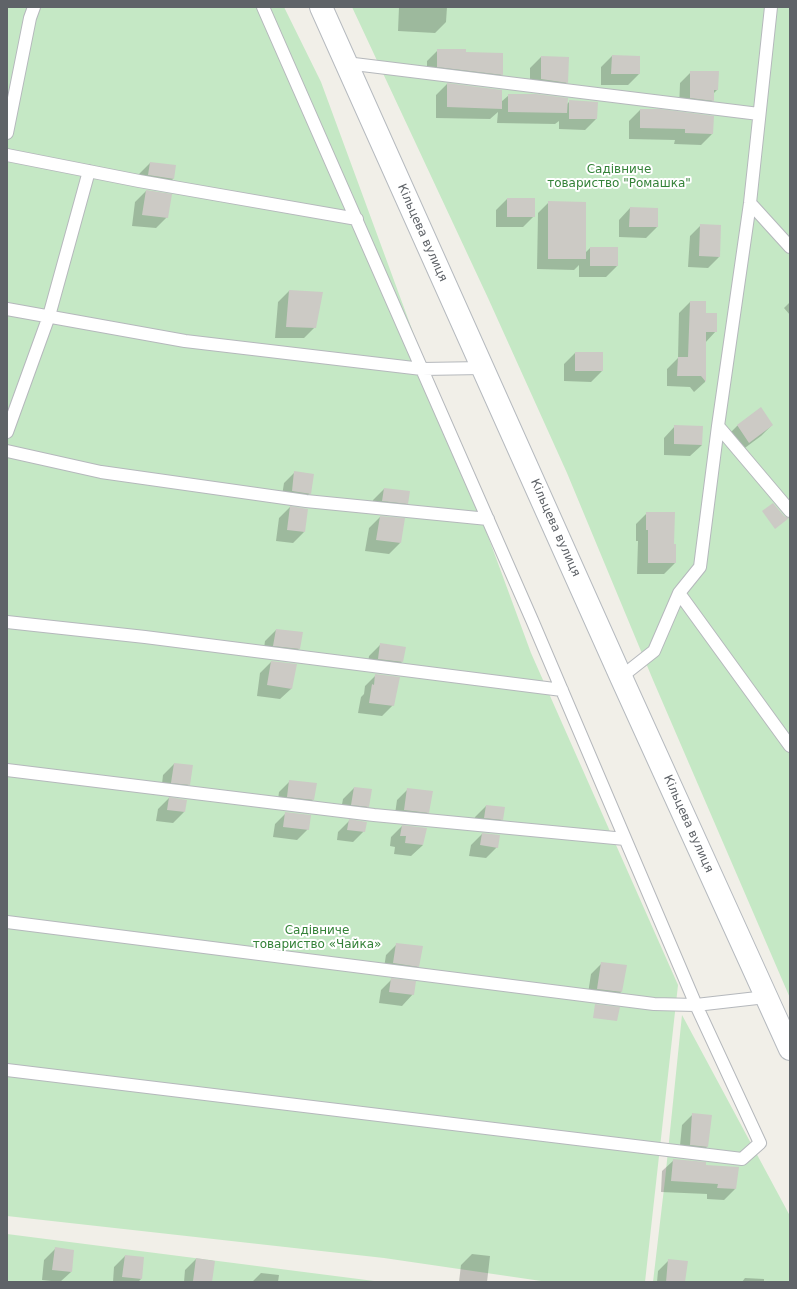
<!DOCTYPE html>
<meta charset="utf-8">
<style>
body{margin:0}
#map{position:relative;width:797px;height:1289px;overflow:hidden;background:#f1efe8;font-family:"DejaVu Sans",sans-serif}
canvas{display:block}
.frame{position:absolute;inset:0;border:8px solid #5f6368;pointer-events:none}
</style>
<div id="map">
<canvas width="797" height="1289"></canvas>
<div class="frame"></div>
</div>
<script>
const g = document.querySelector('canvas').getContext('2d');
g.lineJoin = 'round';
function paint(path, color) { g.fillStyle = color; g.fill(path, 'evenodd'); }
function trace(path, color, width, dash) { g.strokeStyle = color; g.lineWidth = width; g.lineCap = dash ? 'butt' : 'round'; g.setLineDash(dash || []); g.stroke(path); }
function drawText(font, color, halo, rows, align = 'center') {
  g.font = font + ' "DejaVu Sans",sans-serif'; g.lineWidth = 4; g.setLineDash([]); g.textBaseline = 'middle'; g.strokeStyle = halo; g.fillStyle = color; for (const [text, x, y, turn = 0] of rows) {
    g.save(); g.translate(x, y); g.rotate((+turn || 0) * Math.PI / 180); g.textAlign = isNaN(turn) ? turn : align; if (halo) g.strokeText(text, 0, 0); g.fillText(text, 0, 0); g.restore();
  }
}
paint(new Path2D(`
 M7,7H284L321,82L531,653L678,985L645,1282H548L384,1258L7,1216Z
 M352,7H790V998L653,680L567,473L488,298Z
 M682,1015L790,1216V1282H653L665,1180Z
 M7,1234L382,1282H7Z`), '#c5e8c5');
paint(new Path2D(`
 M399,7H447L446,22L435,33L398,31Z
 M438,50L465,53L502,74L491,85L427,77V61Z
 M612,56L639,57V74L628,85H601V67Z
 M541,57L567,82L556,93L530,90V68Z
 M691,72H718L717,90L713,94V100L702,111L679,109L680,83Z
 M447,84L501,102L509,95L567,104L570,101L596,119L585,130L559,129V121L555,124L497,123L498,112L490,119L436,118V95Z
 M640,110L712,134L701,145L674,144L675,140L629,139V121Z
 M150,163L175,166L173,179L162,190L138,186L139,174Z
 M146,191L167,217L156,228L132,226L135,202Z
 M507,199L534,216L523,227H496V210Z
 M549,202L585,253L590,248L617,266L606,277H579V265L574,270L537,269L538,213Z
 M630,208L657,227L646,238L619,237V220Z
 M701,225L719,257L708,268L688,267L690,236Z
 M289,291L315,327L304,338H275L278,302Z
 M690,302H705V314L716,331L705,343V382L694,392L690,387L667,386V369L678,358L679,313Z
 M790,302V315L784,308Z
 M575,353L602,371L591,382L564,381V364Z
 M760,409L772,425L761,436L738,453L726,437L737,426Z
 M675,426L702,445L690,456L664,455V438Z
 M295,472L310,493L299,504L281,502L284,483Z
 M384,489L407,503L396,514L371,512L373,500Z
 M290,507L304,532L293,543L276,541L279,518Z
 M647,513L675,563L664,574H637L638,541H636V524Z
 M380,517L404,519L400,543L389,554L365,551L369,528Z
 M276,630L299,649L288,660L263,656L265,641Z
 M380,645L402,662L391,673L367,670L369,656Z
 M271,662L292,688L280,699L257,696L260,673Z
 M376,675L393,705L382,716L358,713L361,697L364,694L365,686Z
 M174,764L189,784L178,795L161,793L163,775Z
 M290,781L313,800L302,811L277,808L279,792Z
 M354,788L368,806L357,817L340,815L343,799Z
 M408,789L428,812L417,823L394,821L397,800Z
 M169,798L186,801L184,812L173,823L156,821L158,809Z
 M486,806L502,819L491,830L473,829L475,817Z
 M286,813L308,829L297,840L273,837L275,824Z
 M349,821L364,831L353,842L337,840L338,832Z
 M402,826L423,845L411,856L394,854L395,847L390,846L391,837Z
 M482,834L497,847L486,858L469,856L471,845Z
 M397,944L418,966L407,977L383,974L386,955Z
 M602,963L626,966L621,992L610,1003L587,1000L591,974Z
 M392,979L413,994L402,1006L379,1003L381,990Z
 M693,1114L707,1147L696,1158L679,1156L682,1125Z
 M674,1160L705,1166L738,1168L735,1189L724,1200L707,1199V1194L661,1192L662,1171Z
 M55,1249L71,1272L60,1282L42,1280L44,1260Z
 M472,1254L490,1256L487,1282H459L461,1265Z
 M125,1256L141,1279L138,1282H113L114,1267Z
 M196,1259L214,1261L211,1282H184L185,1270Z
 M669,1260L684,1282H657L658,1271Z
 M261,1273L279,1275L278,1282H252Z
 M745,1278L764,1279V1282H742Z`), '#0003');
paint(new Path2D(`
 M437,49H466V52L503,53V75L437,67Z
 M612,55L640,56V74H611Z
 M541,56L569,57L568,83L541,79Z
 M690,71H719L718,90H714V101L690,98Z
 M447,83L502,90V109L447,107Z
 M508,94H536L568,98L567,113L508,112Z
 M569,100L598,102L597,119H569Z
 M640,109H660L714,116L713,134L685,133V129L640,128Z
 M150,162L176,165L174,179L148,175Z
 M146,190L172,194L168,218L142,215Z
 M507,198H535V217H507Z
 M548,201L586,202V259H548Z
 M630,207L658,208V227H629Z
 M700,224L721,225L720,257L699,256Z
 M590,247H618V266H590Z
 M289,290L323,292L316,328L286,327Z
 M690,301H706V313H717V332H706V382L701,376H677L678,357H688Z
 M575,352H603V371H575Z
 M761,407L773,425L749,443L737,425Z
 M674,425L703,426L702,445L674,444Z
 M294,471L314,474L311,494L292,491Z
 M384,488L410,491L408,504L382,501Z
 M773,503L784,516L789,518L775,529L762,511Z
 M290,506L308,509L305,532L287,530Z
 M646,512H675L674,544H676V563H648V530H646Z
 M380,516L405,518L401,543L376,540Z
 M276,629L303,632L300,649L273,646Z
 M380,643L406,647L403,662L378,659Z
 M271,661L297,664L292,689L267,685Z
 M375,674L400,677L394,706L369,703L372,684L374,685Z
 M174,763L193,765L190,785L171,783Z
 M289,780L317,783L314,800L287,797Z
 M354,787L372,789L369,807L351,805Z
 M407,788L433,791L429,813L404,810Z
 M169,797L187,800L185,812L167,810Z
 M486,805L505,807L503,820L484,818Z
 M285,812L311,815L309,830L283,827Z
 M349,819L367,822L365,832L347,830Z
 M402,825L427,828L423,845L405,843L406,836H400Z
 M482,833L500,835L498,848L480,845Z
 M396,943L423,946L419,967L393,963Z
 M601,962L627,965L622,992L597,989Z
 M391,978L416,981L414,995L389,992Z
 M595,1004L620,1007L617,1021L593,1018Z
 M692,1113L712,1115L708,1147L690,1145Z
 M673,1159L706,1162V1165L739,1167L736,1189L717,1188L718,1184L671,1181Z
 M55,1247L74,1250L72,1272L52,1270Z
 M125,1255L144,1257L142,1279L122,1277Z
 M196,1258L215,1261L212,1282L193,1281Z
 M668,1259L688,1261L685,1282H666Z`), '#cccac5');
const lane = new Path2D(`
 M346,63L759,114
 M7,133L30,18L34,7
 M7,155L139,181L357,219
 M750,203L790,247
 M7,309L185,341L422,369L483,368
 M718,426L790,511
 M7,432L49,316L89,171
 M7,451L101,472L306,501L488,519
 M679,593L790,746
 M7,622L145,637L562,690
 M621,677L654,651L679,593L700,567L718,426L750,203L771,7
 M7,770L374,815L625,839
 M7,922L654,1004L696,1005L766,997
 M7,1070L742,1159L760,1143L696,1005L532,620L263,7`);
const secondary = new Path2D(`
 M321,7L621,677L790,1049`);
trace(lane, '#b5b8bc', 14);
trace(secondary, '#b6babf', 24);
trace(lane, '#fff', 12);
trace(secondary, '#fff', 22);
drawText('12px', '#348238', '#fff', [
 ["Садівниче",619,170],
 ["товариство \"Ромашка\"",619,184],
 ["Садівниче",317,931],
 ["товариство «Чайка»",317,945]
]);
drawText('12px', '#5f6368', '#fff', [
 ["Кільцева вулиця",422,233,66],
 ["Кільцева вулиця",555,528,66],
 ["Кільцева вулиця",688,824,66]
]);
</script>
